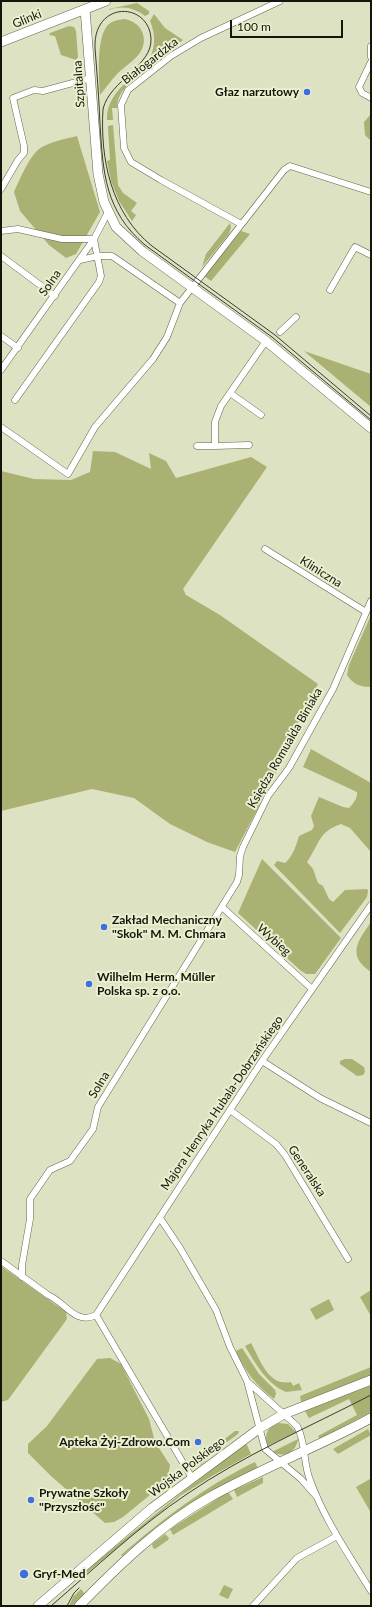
<!DOCTYPE html>
<meta charset="utf-8">
<style>
body{margin:0}
#map{position:relative;width:372px;height:1607px;overflow:hidden;background:#dde2c2;font-family:Lato,sans-serif}
canvas{display:block}
.frame{position:absolute;inset:0;border:2px solid #14160b;pointer-events:none}
.scale{position:absolute;left:230px;top:20px;width:113px;height:18px;box-sizing:border-box;border:2px solid #14160b;border-top:0;padding-left:5px;font-size:12px;line-height:14px;white-space:nowrap;color:#14160b;-webkit-text-stroke:3px #eaefcf;paint-order:stroke}
</style>
<div id="map">
<canvas width="372" height="1607"></canvas>
<div class="frame"></div>
<div class="scale">100 m</div>
</div>
<script>
const g = document.querySelector('canvas').getContext('2d');
g.lineJoin = 'round';
function paint(path, color) { g.fillStyle = color; g.fill(path, 'evenodd'); }
function trace(path, color, width, dash) { g.strokeStyle = color; g.lineWidth = width; g.lineCap = dash ? 'butt' : 'round'; g.setLineDash(dash || []); g.stroke(path); }
function drawText(font, color, halo, rows, align = 'center') {
  g.font = font + ' Lato,sans-serif'; g.lineWidth = 4; g.setLineDash([]); g.textBaseline = 'middle'; g.strokeStyle = halo; g.fillStyle = color; for (const [text, x, y, turn = 0] of rows) {
    g.save(); g.translate(x, y); g.rotate((+turn || 0) * Math.PI / 180); g.textAlign = isNaN(turn) ? turn : align; if (halo) g.strokeText(text, 0, 0); g.fillText(text, 0, 0); g.restore();
  }
}
paint(new Path2D(`
 M137,3L149,11V14L145,16C134,8 123,5 109,10V9Z
 M154,14L165,28L183,40L153,64L150,59C155,45 156,36 150,21Z
 M124,19C140,21 149,37 141,51C136,60 125,66 118,73C111,80 106,88 100,95C99,78 96,40 107,26C111,21 118,20 124,19Z
 M69,26L74,27L76,31L78,57L76,60L61,55L55,36L49,35L50,33Z
 M146,65L149,68C136,78 117,89 117,108H112L113,120H107C106,95 129,80 146,65Z
 M371,114V141L365,135L364,122Z
 M113,125L118,185L123,193L137,203L131,211L136,215L132,221L119,201L111,181L107,161L110,160L108,128V126Z
 M77,136L100,212L76,254L66,258L49,245L20,211L14,192C19,181 29,157 39,149C49,142 65,139 77,136Z
 M230,223L231,227L229,234L202,267L206,254Z
 M241,231L250,234L211,281L204,276Z
 M304,351L371,374V407Z
 M93,451L115,452L151,469L149,453L166,461L176,478L251,457L267,467L183,589L186,595L220,615L318,684L292,736L280,766L235,852L207,842L170,824L134,798L92,789L1,811V471L34,479L71,480L90,472Z
 M371,615V687C360,687 353,684 347,675L349,665Z
 M311,749L371,783V852L350,828L341,824C318,832 320,843 307,862L313,869L318,883L323,886L329,899L333,902L345,890L367,889L368,891L367,897L340,933L274,865L277,861L285,863C293,856 296,846 299,836L312,830L314,826L311,816L319,797L343,807L349,808C353,804 358,798 357,792L303,767Z
 M262,859L341,938L315,974H306L300,970L238,913Z
 M371,922V972C346,955 358,941 371,922Z
 M345,1059H352L364,1067L365,1072L363,1075L357,1076L340,1064V1061Z
 M1,1266L66,1312L67,1319L8,1400L1,1402Z
 M371,1290V1316L360,1297Z
 M329,1299L334,1310L316,1320L310,1309Z
 M251,1343C260,1359 268,1387 291,1382L293,1386L299,1383L302,1390L286,1392C267,1384 255,1363 245,1346Z
 M242,1348L259,1374L275,1390L276,1394L274,1399C257,1387 244,1370 236,1351Z
 M110,1358L121,1364L149,1419L155,1442L170,1465L168,1477L161,1486L123,1517L114,1522L105,1523L51,1476L28,1453V1444L47,1426L97,1359Z
 M371,1367V1375L301,1402L300,1396Z
 M371,1385V1412L320,1439L318,1436L357,1415L349,1399L309,1418L305,1411Z
 M278,1423L288,1424L296,1432L267,1446C265,1436 266,1427 278,1423Z
 M368,1429L371,1435L338,1454L333,1449Z
 M235,1431H239L238,1434L216,1450L214,1447Z
 M298,1439C296,1453 284,1458 272,1452Z
 M246,1443L251,1454L212,1476L180,1496L82,1577L80,1575L184,1491Z
 M211,1449L214,1452C206,1458 202,1471 189,1464Z
 M255,1462L258,1468C204,1494 167,1517 122,1556L121,1555C163,1519 205,1486 255,1462Z
 M263,1477V1483L237,1497L234,1490Z
 M370,1479L371,1481V1513L356,1487Z
 M228,1492L233,1499L173,1535L170,1529Z
 M165,1534L169,1538L168,1540L155,1549L153,1548L152,1544Z
 M224,1585L233,1589L228,1599L219,1595Z
 M81,1589L85,1594L72,1606H69L73,1597Z`), '#aab173');
const street = new Path2D(`
 M371,46V57
 M371,62L359,87L362,93L371,98
 M1,189L18,160L24,153V146L13,98L34,90L43,91L91,78
 M241,224L161,180L131,162L124,148L121,105L128,90L171,56L201,38L280,1
 M1,231L18,229L62,239H94L101,276L99,282L15,400
 M1,256L55,296
 M80,260L98,256H112L180,303
 M330,290L355,247L371,255
 M280,332L296,317
 M1,336L18,348
 M1,370L94,239L108,212
 M230,393L261,415
 M1,427L68,474L95,427L153,359L167,337L180,303L284,170L290,166L371,192
 M249,445L215,446V422L221,406L266,341
 M197,446H215
 M265,549L366,612
 M222,907L312,989
 M262,1061L320,1098L371,1123
 M230,1110L276,1144L285,1155L348,1259
 M160,1218L180,1248L216,1310L230,1347L247,1381L265,1449L301,1479L317,1497
 M1,1261L48,1295C65,1302 76,1326 96,1315L192,1478
 M22,1277V1265L30,1219V1199L50,1170L70,1161L93,1129L98,1107L237,882L239,875L240,856L243,847L268,796L289,768L333,689L371,601
 M96,1315L262,1061L371,905
 M249,1383L297,1426C306,1442 303,1463 310,1480C324,1519 349,1555 371,1591
 M253,1606L297,1558L337,1536`);
const secondary = new Path2D(`
 M85,9L98,174L104,202L116,227L142,251L266,341L371,428
 M1,42L106,1
 M38,1606L152,1508L260,1428L284,1414L371,1380
 M79,1606C119,1565 160,1525 210,1497C262,1468 318,1447 371,1418`);
trace(street, '#616449', 7);
trace(secondary, '#616449', 10);
trace(street, '#fff', 6);
trace(secondary, '#fff', 9);
trace(new Path2D(`
 M371,416L275,335L152,246C111,213 100,159 103,109C110,80 153,66 151,38C148,1 93,1 95,48C97,73 99,99 100,124C103,173 105,211 145,245L272,337L371,420
 M51,1606C95,1568 138,1527 187,1494C244,1455 309,1427 371,1395
 M67,1606L74,1593L79,1588`), '#3a3c2d', 1);
for (const [x, y, r, color] of [
 [307,92,4,"#3d6fdf"],
 [104,927,4,"#3d6fdf"],
 [89,984,4,"#3d6fdf"],
 [198,1442,4,"#3d6fdf"],
 [31,1500,4,"#3d6fdf"],
 [24,1574,5,"#3d6fdf"]
]) { const dot = new Path2D(); dot.arc(x, y, r, 0, 2 * Math.PI); g.fillStyle = color; g.fill(dot); trace(dot, '#eaefcf', 1.5); }
drawText('12px', '#14160b', '#eaefcf', [
 ["Glinki",27,19,-22],
 ["Białogardzka",150,61,-38],
 ["Szpitalna",79,84,-94],
 ["Solna",50,283,-55],
 ["Kliniczna",321,572,32],
 ["Księdza Romualda Biniaka",285,748,-60],
 ["Wybieg",274,940,42],
 ["Solna",99,1085,-59],
 ["Majora Henryka Hubala-Dobrzańskiego",222,1103,-56],
 ["Generalska",307,1171,57],
 ["Wojska Polskiego",187,1467,-37]
]);
drawText('bold 12px', '#14160b', '#eaefcf', [
 ["Głaz narzutowy",299,92,"right"],
 ["Zakład Mechaniczny",112,920],
 ["\"Skok\" M. M. Chmara",112,934],
 ["Wilhelm Herm. Müller",97,977],
 ["Polska sp. z o.o.",97,991],
 ["Apteka Żyj-Zdrowo.Com",190,1442,"right"],
 ["Prywatne Szkoły",39,1493],
 ["\"Przyszłość\"",39,1507],
 ["Gryf-Med",33,1574]
], 'left');
</script>
